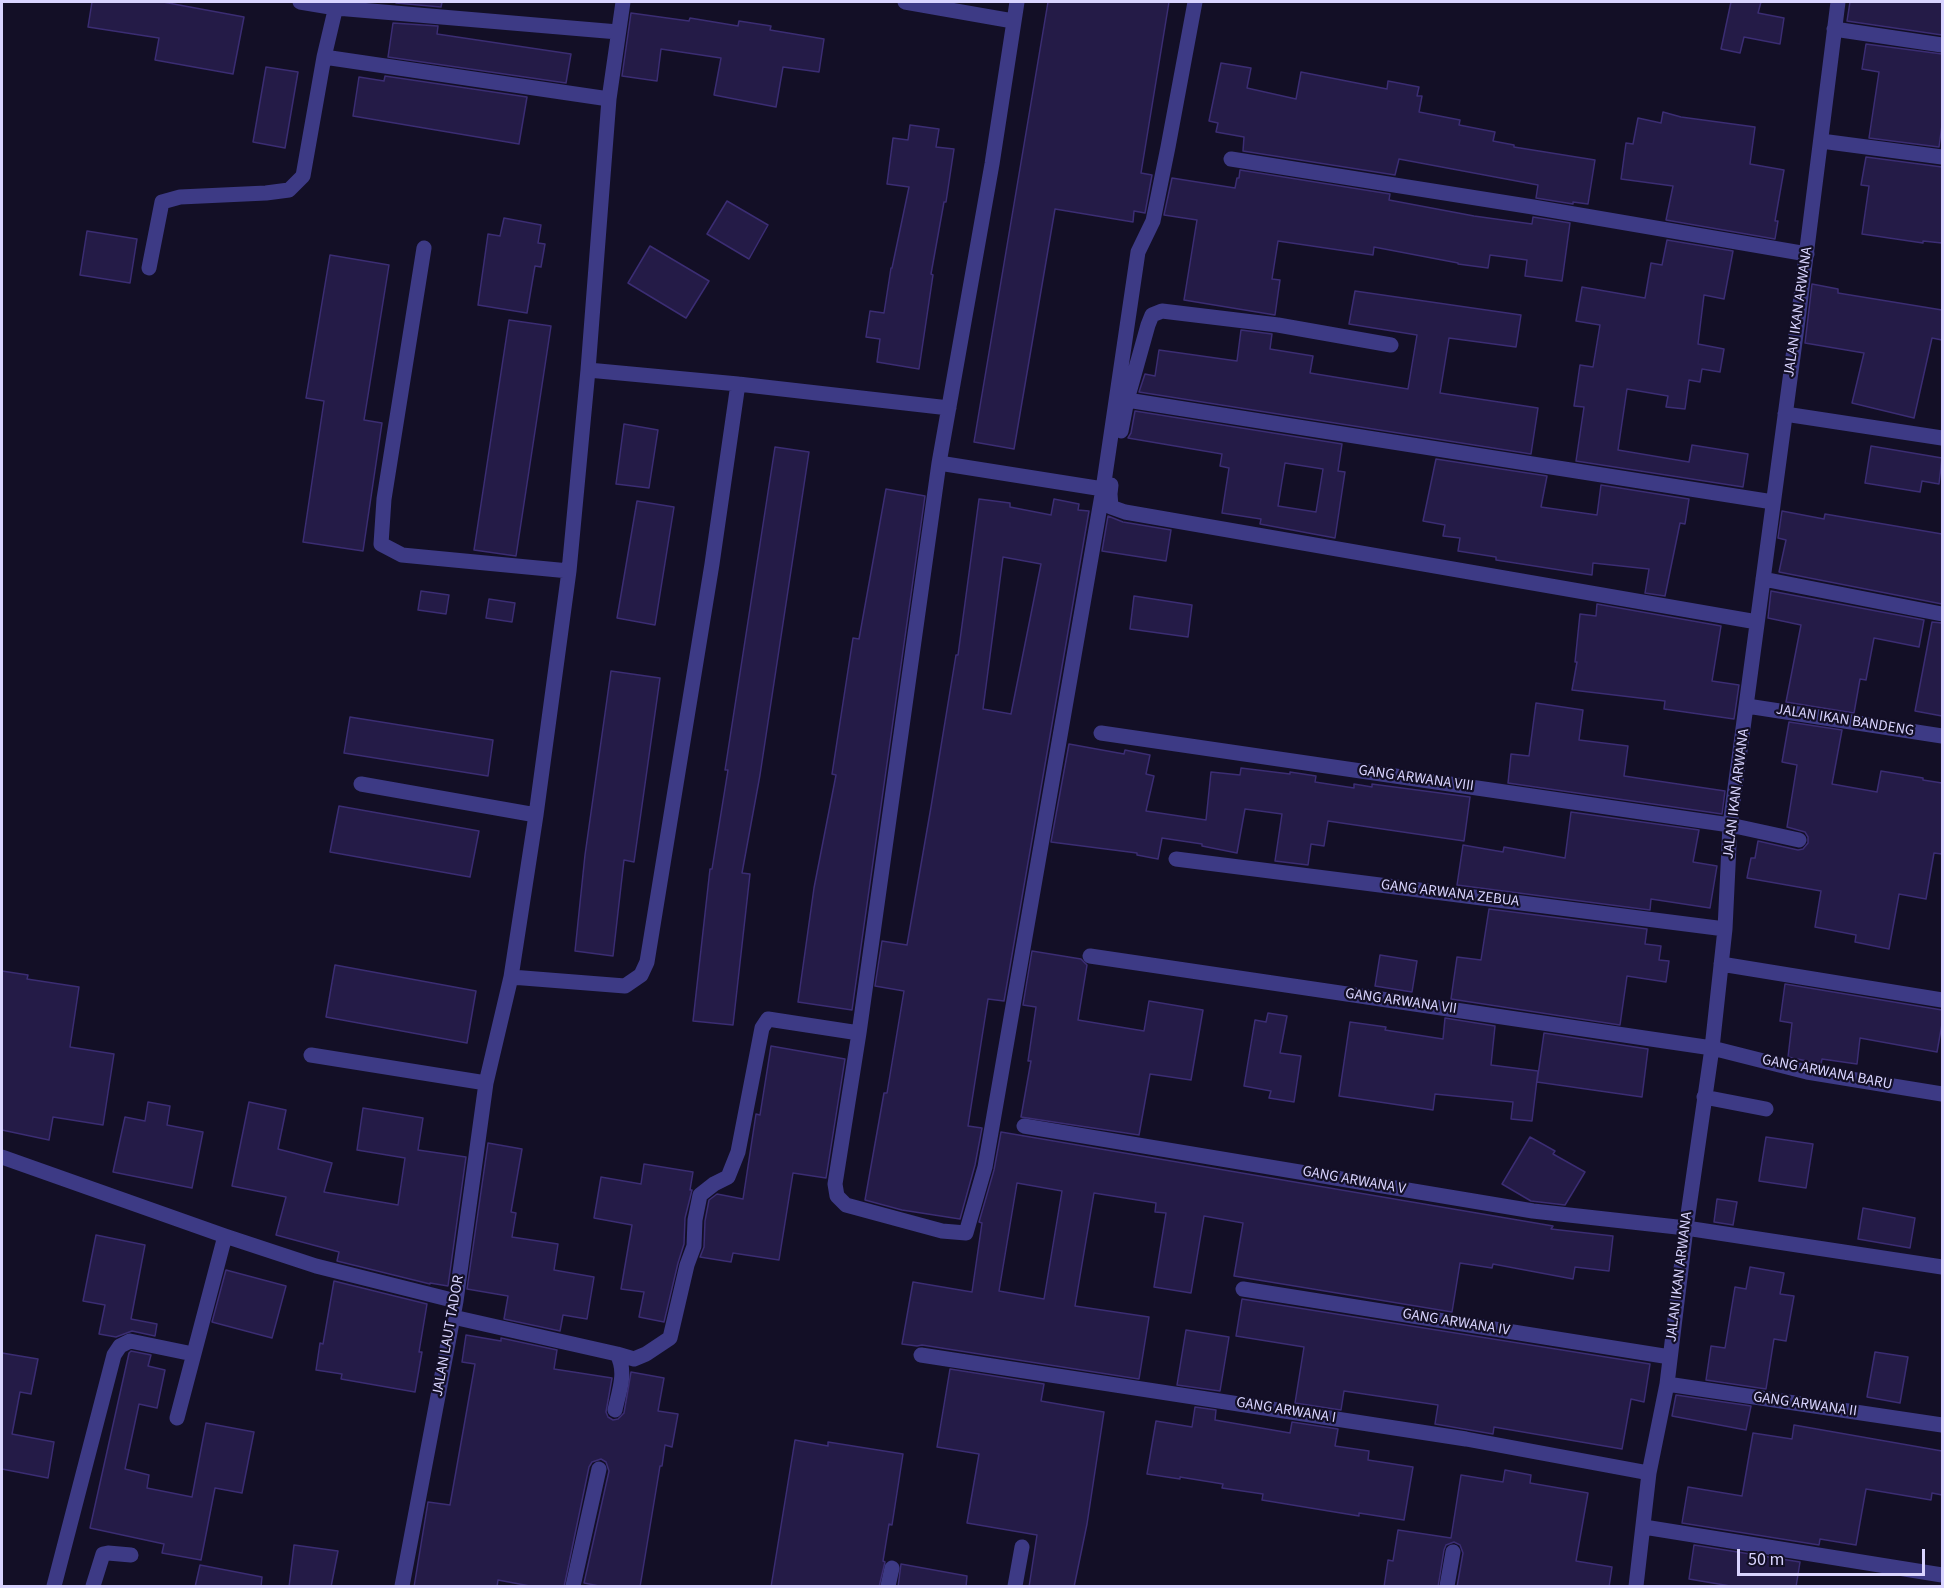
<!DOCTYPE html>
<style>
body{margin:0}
#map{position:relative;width:1944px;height:1588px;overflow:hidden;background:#130f26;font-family:"Source Sans 3",sans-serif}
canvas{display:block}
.frame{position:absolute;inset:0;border:3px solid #d9d4ff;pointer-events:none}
.scale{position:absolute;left:1737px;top:1549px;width:188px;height:27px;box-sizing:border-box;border:3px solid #d9d4ff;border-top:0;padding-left:8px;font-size:18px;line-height:21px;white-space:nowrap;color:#d9d4ff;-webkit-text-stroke:4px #130f26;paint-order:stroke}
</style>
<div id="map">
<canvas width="1944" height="1588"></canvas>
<div class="frame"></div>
<div class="scale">50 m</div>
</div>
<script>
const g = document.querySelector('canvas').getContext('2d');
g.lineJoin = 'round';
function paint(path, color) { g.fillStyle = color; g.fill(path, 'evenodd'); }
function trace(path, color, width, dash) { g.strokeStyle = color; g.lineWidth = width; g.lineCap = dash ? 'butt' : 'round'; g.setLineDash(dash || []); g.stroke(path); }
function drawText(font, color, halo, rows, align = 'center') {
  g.font = font + ' "Source Sans 3",sans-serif'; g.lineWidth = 4.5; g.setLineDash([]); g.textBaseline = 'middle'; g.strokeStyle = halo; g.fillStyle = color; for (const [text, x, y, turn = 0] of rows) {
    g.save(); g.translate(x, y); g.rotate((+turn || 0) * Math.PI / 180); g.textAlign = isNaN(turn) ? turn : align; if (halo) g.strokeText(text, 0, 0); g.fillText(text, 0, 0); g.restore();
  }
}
const building = new Path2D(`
 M92,2H163L244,17L233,74L155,60L159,38L88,27Z
 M397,2H442L441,7L396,3Z
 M1048,2H1169L1141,173L1152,175L1145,213L1134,211L1133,222L1055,209L1014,449L974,442Z
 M1731,2H1761L1758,13L1784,18L1780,44L1744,37L1740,53L1721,49Z
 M1850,2H1942V35L1847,21Z
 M631,13L689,21L690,18L738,26L739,21L771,26L770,30L824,39L819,72L783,67L776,107L714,95L721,58L661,49L657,81L622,76Z
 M393,23L438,26L437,34L571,54L566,83L388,57Z
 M1866,44L1942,54V125L1939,147L1869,138L1879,72L1862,69Z
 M1221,63L1251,68L1247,88L1296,99L1301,72L1387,89L1388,81L1419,87L1417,96H1422L1419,112L1460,120L1459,125L1495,132L1493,141L1514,145V147L1595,160L1588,204L1573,202V204L1536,198L1538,185L1399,159L1395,175L1243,151L1244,137L1216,132L1218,123L1209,121Z
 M266,67L298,72L285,148L253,142Z
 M385,76L527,97L519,144L353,116L359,77L384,81Z
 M1663,112L1681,117L1755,127L1750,164L1784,170L1775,221H1778L1775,239L1666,220L1673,186L1621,179L1626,143L1633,144L1638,118L1661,123Z
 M910,125L939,129L936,147L954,149L946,202H944L931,274L933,275L919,369L877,362L880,339L866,337L870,311L884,313L891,268H892L909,187L887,184L893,138L908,140Z
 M1866,157L1942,167V243L1923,241V243L1862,234L1869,186L1861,185Z
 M1240,170L1390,194L1389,200L1474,216L1532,224L1533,217L1570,223L1562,281L1525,276L1527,260L1490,255L1488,268L1458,264V263L1374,247L1373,255L1278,241L1272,279L1280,280L1275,315L1184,300L1197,220L1164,215L1172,178L1235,188L1237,178H1239Z
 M727,201L768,225L749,259L707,234Z
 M504,218L541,225L538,243L545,244L541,267L535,266L527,313L478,305L488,234L500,236Z
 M87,231L137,239L130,283L80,275Z
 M1667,240L1733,251L1724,299L1704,295L1698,344L1724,349L1720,372L1702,369L1700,382L1689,380L1685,409L1666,407L1668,396L1627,389L1618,450L1689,462L1692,445L1748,454L1743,487L1576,461L1584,407L1574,406L1580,365L1593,367L1600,325L1576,321L1582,287L1645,298L1651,263L1662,265Z
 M650,246L709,281L686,318L628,283Z
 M330,255L389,265L364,420L382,423L363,551L303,542L324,401L306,398Z
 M1812,284L1838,289V293L1942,310V340L1932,338L1914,418L1852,403L1864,353L1805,343Z
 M1355,291L1521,315L1516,347L1449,338L1440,393L1538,408L1531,454L1139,392L1145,374L1155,376L1159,350L1237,361L1241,330L1272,334L1270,349L1313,356L1310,373L1408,389L1417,335L1349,324Z
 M509,320L551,326L516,556L474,550Z
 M1135,411L1342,444L1338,471L1345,472L1335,538L1260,524L1261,519L1222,513L1229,468L1220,466L1222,454L1128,438L1131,433ZM1285,463L1323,469L1316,512L1278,506Z
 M624,424L658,430L649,488L616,484Z
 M1871,446L1942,458L1939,484L1922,481L1920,492L1865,483Z
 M775,447L809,452L760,775L742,873L750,874L733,1025L693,1021L710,869H712L728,770H725Z
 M1436,459L1547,476L1541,507L1597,515L1601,485L1689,499L1685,524L1680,523L1665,596L1645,593L1649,569L1593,563L1592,575L1496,560V557L1458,551L1460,538L1443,536L1445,525L1423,521Z
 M886,489L925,496L852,1010L798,1002L814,888L836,775L832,774L853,638L859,639Z
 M979,499L1010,503V507L1051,515L1054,499L1079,504L1078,510L1089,511L1004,1001L988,999L968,1126L982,1128L975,1165L960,1219L902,1210L865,1200L884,1093H887L904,991L875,986L882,941L907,945L931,807L956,655H958ZM1003,557L1041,564L1011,714L983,709Z
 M637,501L674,507L655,625L617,618Z
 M1782,511L1824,519L1825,514L1942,534V604L1779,572L1786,540L1778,538Z
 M1108,516L1123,522L1171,530L1166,561L1102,551Z
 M421,591L449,595L446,614L418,610Z
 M1771,591L1924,620L1919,647L1874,638L1866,680L1860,679L1854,713L1786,702L1801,625L1768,618Z
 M1134,596L1192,605L1188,637L1130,629Z
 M489,599L515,603L512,622L486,618Z
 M1597,604L1721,626L1712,681L1739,685L1734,719L1664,709L1665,701L1572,690L1577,662H1575L1580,614L1596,616Z
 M1932,622L1942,623V716L1915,711Z
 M611,671L660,678L634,862L624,860L613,956L575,951L585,855Z
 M1536,703L1583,710L1579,740L1628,746L1624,776L1725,791L1722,814L1508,783L1511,754L1529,756Z
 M350,717L493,740L488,776L344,753Z
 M1789,722L1842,730L1832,784L1877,792L1881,771L1923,778V780L1942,783V854L1934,853L1926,899L1899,894L1889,949L1855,942L1856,935L1815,927L1821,891L1747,878L1751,858H1755L1758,841L1798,850L1803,849L1808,843V837L1805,832L1787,827L1797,765L1782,762Z
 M1069,744L1124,754L1125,750L1150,755L1146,774L1154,776L1146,811L1206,820L1211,772L1240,775L1241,768L1290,774V772L1316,776L1315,782L1354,788V784L1372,787V784L1470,797L1464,841L1328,821L1324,846L1311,844L1308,865L1275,861L1282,814L1245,809L1237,853L1202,846V844L1162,838L1158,859L1137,855V853L1051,842Z
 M339,806L479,831L470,877L330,852Z
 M1571,812L1699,830L1693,862L1717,866L1710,908L1651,899L1650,910L1457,885L1463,845L1503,852L1504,847L1565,858Z
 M1489,909L1647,929L1645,944L1661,946L1659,960L1669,961L1666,982L1627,976L1620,1025L1451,999L1457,957L1481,960Z
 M1032,951L1081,959L1087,965L1078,1020L1144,1031L1149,1001L1203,1010L1191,1080L1150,1074L1139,1135L1021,1117L1031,1061H1028L1036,1007L1023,1005Z
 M1380,955L1417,961L1412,992L1375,986Z
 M335,965L476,991L467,1043L326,1017Z
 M2,971L28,975L27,979L79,987L70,1047L114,1054L103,1125L53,1117L49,1140L2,1130Z
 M1785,984L1942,1010V1024L1937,1052L1860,1038L1857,1064L1822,1059L1821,1064L1788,1057L1792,1023L1780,1021Z
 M1268,1013L1287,1016L1280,1053L1301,1056L1294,1102L1269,1098L1271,1091L1244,1086L1255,1020L1266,1022Z
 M1445,1018L1495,1026L1491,1065L1538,1071L1532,1121L1511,1119L1513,1102L1435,1094L1433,1110L1339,1096L1350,1022L1386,1027L1385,1030L1443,1039Z
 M1544,1033L1648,1049L1642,1097L1537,1082Z
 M771,1046L845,1059L826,1178L793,1173L779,1260L733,1253L731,1262L700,1257L704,1247L705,1221L709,1200L717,1194L743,1199L756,1114L760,1115Z
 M148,1102L170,1106L167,1125L203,1132L192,1188L113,1172L125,1117L145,1121Z
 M249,1102L286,1110L278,1149L332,1163L324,1192L398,1205L405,1158L357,1150L363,1108L423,1118L418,1150L466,1157L448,1286L430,1283V1284L337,1261L339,1252L276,1235L286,1197L232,1186Z
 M1001,1132L1553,1226L1551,1229L1613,1236L1609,1271L1575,1267L1573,1279L1493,1264L1492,1268L1460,1263L1452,1312L1234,1276L1243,1223L1204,1216L1191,1293L1154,1287L1166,1213L1155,1212L1156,1203L1094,1193L1075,1306L1149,1317L1139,1379L922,1345L917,1346L902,1344L913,1282L972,1292L982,1223L979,1222L994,1170ZM1017,1183L1062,1191L1044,1299L999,1291Z
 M1530,1137L1555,1151L1553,1154L1585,1172L1565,1205L1531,1201L1502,1184Z
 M1766,1137L1813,1144L1806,1188L1759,1181Z
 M488,1143L522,1149L511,1212L516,1213L512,1237L558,1244L554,1270L594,1277L587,1319L563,1315L560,1331L504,1319L508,1296L467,1289Z
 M644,1164L693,1172L690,1190H692L685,1218L684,1244L678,1263L664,1322L639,1317L644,1292L621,1289L632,1225L594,1218L601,1177L641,1184Z
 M1717,1199L1737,1202L1733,1225L1714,1222Z
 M1863,1208L1915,1218L1910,1248L1858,1239Z
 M96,1235L145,1245L131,1319L157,1324L155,1336L132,1331L116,1337L99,1334L105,1305L83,1301Z
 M1750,1267L1784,1273L1780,1294L1794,1296L1786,1341L1774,1339L1766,1389L1706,1380L1711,1346L1725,1348L1735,1287L1746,1289Z
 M226,1270L286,1286L272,1338L212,1322Z
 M334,1281L427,1304L419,1352H422L415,1392L341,1379L342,1374L316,1370L320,1343L323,1344Z
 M1242,1299L1650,1364L1644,1402L1631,1399L1622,1449L1494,1427L1493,1434L1435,1424L1438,1405L1344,1391L1341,1410L1295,1403L1304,1347L1236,1336Z
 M1186,1330L1229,1337L1220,1391L1177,1385Z
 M466,1335L501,1341V1338L557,1350L554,1369L612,1378L606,1412L608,1417L613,1420L618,1419L624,1413L631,1372L664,1378L658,1411L678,1414L672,1447L665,1445L662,1466H660L640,1587H604L584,1583L609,1471L606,1462L601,1459L592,1462L589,1467L564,1587H535L498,1580L497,1587H414L428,1502L450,1505L475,1364L462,1362Z
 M131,1351L151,1355L148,1366L165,1370L157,1408L139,1404L125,1469L149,1475L147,1488L192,1497L206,1423L254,1432L242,1493L215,1488L201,1560L162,1553L164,1544L90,1528L129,1353Z
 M1875,1352L1908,1357L1900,1403L1867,1397Z
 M2,1353L38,1359L31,1394L20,1392L12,1434L54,1442L48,1478L2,1469Z
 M950,1369L1044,1384L1041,1401L1104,1412L1087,1524L1074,1587H1029L1037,1535L967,1523L979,1454L937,1447Z
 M1676,1395L1751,1406L1746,1430L1672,1416Z
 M1195,1407L1216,1410L1215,1420L1290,1433L1292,1422L1338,1429L1335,1446L1369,1451L1368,1460L1413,1467L1404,1520L1359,1513V1516L1262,1500L1263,1494L1222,1488L1223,1484L1180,1477V1479L1147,1474L1156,1421L1192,1427Z
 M1794,1425L1942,1451V1495L1932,1493L1931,1500L1866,1489L1856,1545L1820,1539L1819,1545L1682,1523L1688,1487L1742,1496L1753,1433L1792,1439Z
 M795,1440L828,1446V1442L903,1454L892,1525L889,1524L883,1561L885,1562L879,1587H771Z
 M1505,1470L1531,1475L1530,1483L1588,1493L1576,1561L1612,1567L1609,1587H1457L1463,1553L1460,1545L1454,1542L1446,1545L1444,1550L1438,1587H1384L1388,1560L1393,1561L1398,1530L1451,1538L1461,1475L1503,1482Z
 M294,1545L338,1551L331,1587H289Z
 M1694,1545L1800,1562L1796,1587H1736L1689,1579Z
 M901,1564L967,1576L966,1587H898Z
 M200,1565L262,1577L261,1587H195Z`);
paint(building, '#241b47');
trace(building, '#3b2d73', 1.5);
trace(new Path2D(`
 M300,2L336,8L618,32
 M905,2L1013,21
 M1017,2L992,164L939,463L859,1033L835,1184L837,1196L846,1205L942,1231L966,1233L985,1167L1103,489L1138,252L1153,221L1168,147L1195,2
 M1834,29L1942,45
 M324,57L609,99
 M1821,141L1942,157
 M1231,159L1533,207L1807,254
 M424,248L384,499L381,544L402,555L569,571
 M149,268L162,202L180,197L266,193L289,190L303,176L324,57L337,2
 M738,384L949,408
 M1127,400L1773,502
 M1785,414L1942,438
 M1121,431L1127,400L1148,325L1152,315L1162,311L1278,325L1391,345
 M939,463L1103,489
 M1111,485L1110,494L1111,507L1125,512L1757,622
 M1763,579L1942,614
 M1747,706L1942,736
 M1101,733L1730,825L1799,840
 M361,784L536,815
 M1176,859L1725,929
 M1090,956L1712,1048L1807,1072L1942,1094
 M1721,964L1942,1000
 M511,977L536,815L569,571L588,370L609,99L623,2
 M311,1055L486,1083
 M1704,1097L1766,1109
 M1024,1126L1533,1211L1686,1228L1942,1267
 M2,1157L225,1236L316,1266L456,1301
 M1243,1289L1670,1357
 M453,1317L617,1354C627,1372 619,1391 615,1410
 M617,1354L634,1359L646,1354L670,1338L687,1265L694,1246L695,1220L700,1195L714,1184L728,1177L738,1152L762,1028L768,1019L859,1033
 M921,1355L1466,1439L1649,1473
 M1667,1384L1942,1425
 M177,1418L225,1236
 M1644,1527L1942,1575
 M54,1586L114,1355L120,1346L130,1341L193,1354
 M93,1586L103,1554L108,1553L131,1555
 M402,1586L456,1301L486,1083L511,977L625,986L641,975L647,962L712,564L738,384L588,370
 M573,1586L599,1469
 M888,1586L892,1568
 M1015,1586L1022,1547
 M1447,1586L1453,1552
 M1636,1586L1649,1473L1667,1384L1686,1228L1712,1048L1725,929L1730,825L1799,312L1838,2`), '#3d3a85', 15);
drawText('15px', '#d9d4ff', '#130f26', [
 ["JALAN IKAN ARWANA",1799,312,-82],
 ["JALAN IKAN BANDENG",1845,721,9],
 ["GANG ARWANA VIII",1416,779,8],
 ["JALAN IKAN ARWANA",1737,794,-83],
 ["GANG ARWANA ZEBUA",1450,894,7],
 ["GANG ARWANA VII",1401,1002,8],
 ["GANG ARWANA BARU",1827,1073,11],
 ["GANG ARWANA V",1354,1181,10],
 ["JALAN IKAN ARWANA",1680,1277,-83],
 ["GANG ARWANA IV",1456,1323,9],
 ["JALAN LAUT TADOR",449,1336,-80],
 ["GANG ARWANA II",1805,1405,8],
 ["GANG ARWANA I",1286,1411,9]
]);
</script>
